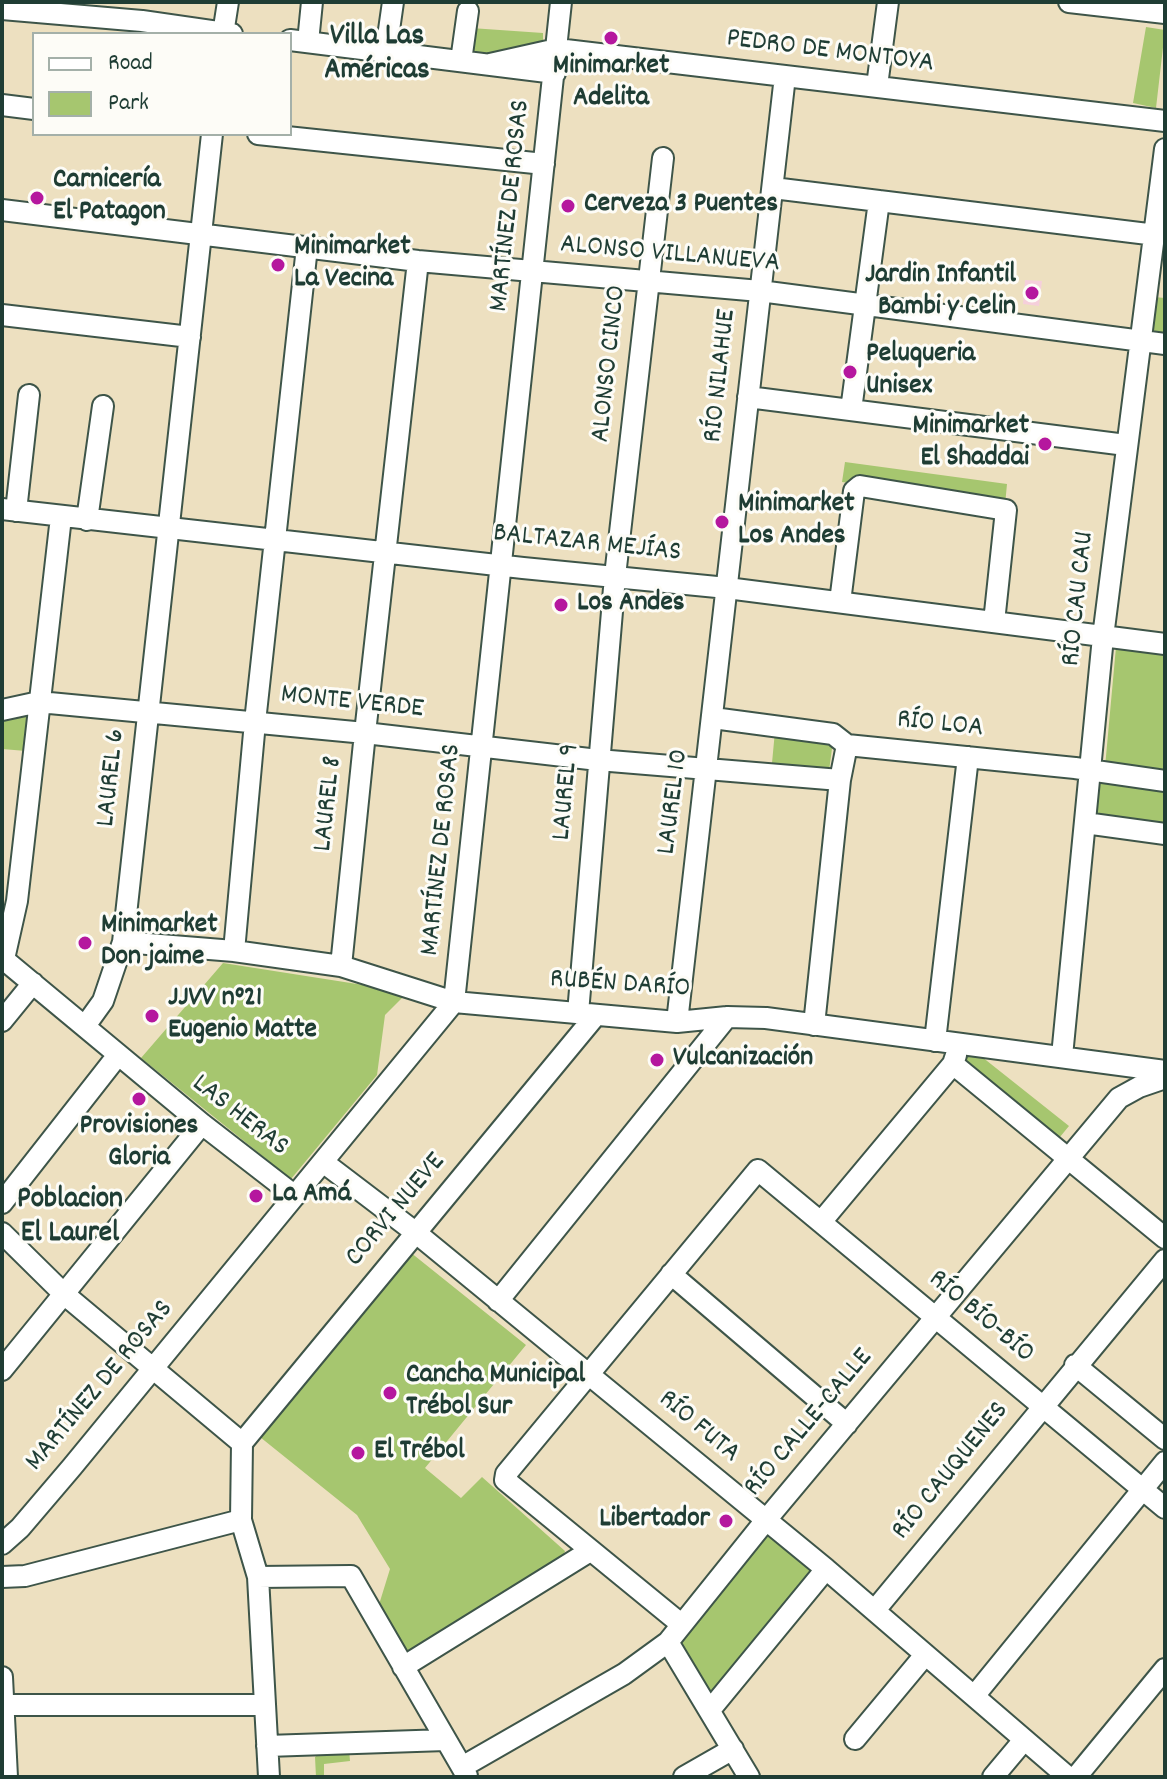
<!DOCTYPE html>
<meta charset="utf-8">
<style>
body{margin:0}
#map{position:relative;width:1167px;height:1779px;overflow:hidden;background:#ede0c0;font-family:Dekko,sans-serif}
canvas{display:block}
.frame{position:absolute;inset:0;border:4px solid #1f3d34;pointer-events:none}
.legend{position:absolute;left:32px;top:32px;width:260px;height:104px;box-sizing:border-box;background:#fdfcf7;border:2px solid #a4b0a9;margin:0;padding:10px 14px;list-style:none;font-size:24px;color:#1f3d34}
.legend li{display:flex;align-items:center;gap:16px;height:40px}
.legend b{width:40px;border:2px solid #a4b0a9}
</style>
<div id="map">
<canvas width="1167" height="1779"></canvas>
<div class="frame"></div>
<ul class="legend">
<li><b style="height:10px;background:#fff"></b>Road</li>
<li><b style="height:22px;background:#a6c66f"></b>Park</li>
</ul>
</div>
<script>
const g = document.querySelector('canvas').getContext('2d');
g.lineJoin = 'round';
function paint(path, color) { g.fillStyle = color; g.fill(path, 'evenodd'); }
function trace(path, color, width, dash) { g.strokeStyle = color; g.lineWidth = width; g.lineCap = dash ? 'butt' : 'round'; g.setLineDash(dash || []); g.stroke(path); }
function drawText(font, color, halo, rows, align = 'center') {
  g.font = font + ' Dekko,sans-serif'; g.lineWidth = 6; g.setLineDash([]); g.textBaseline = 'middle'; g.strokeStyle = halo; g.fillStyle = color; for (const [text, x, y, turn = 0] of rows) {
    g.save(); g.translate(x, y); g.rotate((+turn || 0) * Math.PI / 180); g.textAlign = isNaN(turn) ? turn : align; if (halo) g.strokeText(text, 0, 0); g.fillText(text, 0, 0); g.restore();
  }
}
paint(new Path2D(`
 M1025,280L1042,281L1039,306L1023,304Z`), '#f5cfdb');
paint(new Path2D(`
 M1146,27L1165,30L1156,108L1133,103Z
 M471,28L543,33V43L487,59L468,56Z
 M1154,297L1165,298V336L1151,334Z
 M845,462L1007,484L1005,505L842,482Z
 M1116,647L1165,651V774L1105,767Z
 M30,713L26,751L2,749V718Z
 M775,731L833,741L829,771L772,763Z
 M1099,778L1165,787V838L1092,829Z
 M223,963L408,992L385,1015L377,1075L291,1179L141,1058Z
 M972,1049L1069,1126L1055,1143L959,1065Z
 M410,1252L526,1345L425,1468L461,1498L482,1477L565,1551L564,1554L510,1592L408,1652L401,1651L377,1611L390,1569L357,1515L260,1437Z
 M770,1528L819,1570L710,1699L677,1645Z
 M349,1749L350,1761L324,1764V1777H316L315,1757L323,1750Z`), '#a6c66f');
const minor = new Path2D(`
 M1069,2L1165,13
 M2,9L142,21L232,34
 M223,34L228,2
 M290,40L555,73
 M308,42L312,2
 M386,51L393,2
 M461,61L468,11
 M490,64L557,49L1165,121
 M877,86L888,2
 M2,105L34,109
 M258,134L544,164
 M773,188L1156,235
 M2,210L418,261L760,291L1165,344
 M2,315L190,337
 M748,397L1126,445
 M851,410L879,201
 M2,509L523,568L727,588L1165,644
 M16,511L29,395
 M87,520L103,406
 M840,602L854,491L860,486L1006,510L994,622
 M2,710L39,702L365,733L598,760L840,780
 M713,718L833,734L847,745L1075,768L1165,781
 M1085,823L1165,834
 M123,942L234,951L341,966L454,1002L677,1022L727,1017L766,1018L1165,1071
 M234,951L255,722L307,247
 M2,958L202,1124L295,1196
 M4,959L17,901L61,517
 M341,966L365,733L418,261
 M578,1013L615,576L663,158
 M2,1021L33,983
 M677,1022L785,76
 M814,1025L840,780L847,745
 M85,1026L103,1001L123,942L212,134
 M935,1041L968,757
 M1062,1056L1103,637L1165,149
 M953,1064L1165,1238
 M323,1162L415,1232L826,1569L1068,1777
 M2,1203L118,1055
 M821,1222L953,1064L956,1055
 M2,1233L64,1294L242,1443
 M671,1274L847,1424
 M498,1301L727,1017
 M1075,1365L1165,1439
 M2,1370L202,1124
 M242,1443L596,1015
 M242,1443L241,1520L258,1577L269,1777
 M2,1544L20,1528L72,1467L454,1002L561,2
 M2,1577L25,1576L241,1520
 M258,1577L351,1576L467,1776
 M875,1610L1165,1260
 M681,1624L505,1480L506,1474L758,1170L1165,1508
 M668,1642L749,1777
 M403,1667L590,1551
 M2,1677L7,1777
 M975,1695L1165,1462
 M4,1705H265
 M710,1710L826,1569
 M855,1739L925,1655
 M267,1746L446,1740
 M462,1767L624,1674L668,1642L766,1520L1119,1098L1139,1087L1165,1078
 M684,1777L733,1749
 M993,1777L1024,1740
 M1076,1777L1165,1669`);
trace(minor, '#3e5549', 24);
trace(minor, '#fff', 20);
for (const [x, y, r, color] of [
 [611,38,8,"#b5179e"],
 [37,198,8,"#b5179e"],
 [568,206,8,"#b5179e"],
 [278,265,8,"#b5179e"],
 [1032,293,8,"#b5179e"],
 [850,372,8,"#b5179e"],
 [1045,444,8,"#b5179e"],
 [722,522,8,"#b5179e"],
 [561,605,8,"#b5179e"],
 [85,943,8,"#b5179e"],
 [152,1016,8,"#b5179e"],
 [657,1060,8,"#b5179e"],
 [139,1099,8,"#b5179e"],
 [256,1196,8,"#b5179e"],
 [390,1393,8,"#b5179e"],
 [358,1453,8,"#b5179e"],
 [726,1521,8,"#b5179e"]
]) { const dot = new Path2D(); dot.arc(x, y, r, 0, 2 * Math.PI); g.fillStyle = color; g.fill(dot); trace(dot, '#fdfcf7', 3); }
drawText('28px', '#1f3d34', '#fdfcf7', [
 ["PEDRO DE MONTOYA",830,53,7],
 ["MARTÍNEZ DE ROSAS",512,206,-84],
 ["ALONSO VILLANUEVA",670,256,5],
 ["ALONSO CINCO",611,364,-84],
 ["RÍO NILAHUE",722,376,-84],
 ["BALTAZAR MEJÍAS",587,545,6],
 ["RÍO CAU CAU",1080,599,-84],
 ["MONTE VERDE",352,704,6],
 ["RÍO LOA",940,726,6],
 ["LAUREL 6",113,778,-84],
 ["LAUREL 9",568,792,-85],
 ["LAUREL 10",675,802,-83],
 ["LAUREL 8",330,804,-84],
 ["MARTÍNEZ DE ROSAS",443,850,-84],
 ["RUBÉN DARÍO",620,986,4],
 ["LAS HERAS",239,1117,38],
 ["CORVI NUEVE",397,1211,-50],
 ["RÍO BÍO-BÍO",980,1318,40],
 ["MARTÍNEZ DE ROSAS",101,1387,-50],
 ["RÍO CALLE-CALLE",810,1424,-50],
 ["RÍO FUTA",698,1428,40],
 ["RÍO CAUQUENES",952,1472,-51]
]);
drawText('bold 28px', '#1f3d34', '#fdfcf7', [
 ["Minimarket",611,68,"center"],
 ["Adelita",611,100,"center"],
 ["Carnicería",53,182],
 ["El Patagon",53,214],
 ["Cerveza 3 Puentes",584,206],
 ["Minimarket",294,249],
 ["La Vecina",294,281],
 ["Jardin Infantil",1016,277,"right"],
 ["Bambi y Celin",1016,309,"right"],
 ["Peluqueria",866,356],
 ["Unisex",866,388],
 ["Minimarket",1029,428,"right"],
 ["El Shaddai",1029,460,"right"],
 ["Minimarket",738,506],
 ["Los Andes",738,538],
 ["Los Andes",577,605],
 ["Minimarket",101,927],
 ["Don jaime",101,959],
 ["JJVV n°21",168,1000],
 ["Eugenio Matte",168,1032],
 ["Vulcanización",673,1060],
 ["Provisiones",139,1128,"center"],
 ["Gloria",139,1160,"center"],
 ["La Amá",272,1196],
 ["Cancha Municipal",406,1377],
 ["Trébol Sur",406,1409],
 ["El Trébol",374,1453],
 ["Libertador",710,1521,"right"]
], 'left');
drawText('bold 30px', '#1f3d34', '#fdfcf7', [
 ["Villa Las",377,39],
 ["Américas",377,73],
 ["Poblacion",70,1202],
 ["El Laurel",70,1236]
]);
</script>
